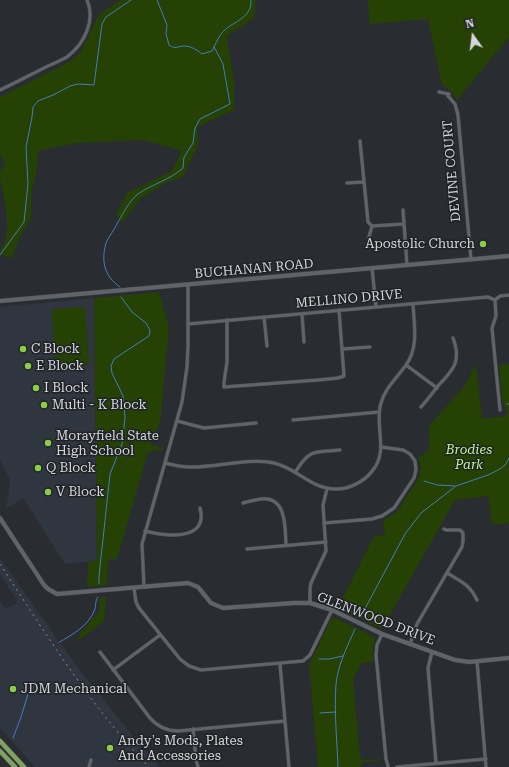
<!DOCTYPE html>
<style>
body{margin:0}
#map{position:relative;width:509px;height:767px;overflow:hidden;background:#292c31;font-family:"Roboto Serif",serif}
canvas{display:block}
.north{position:absolute;left:453px;top:16px;width:40px;height:40px;-webkit-text-stroke:3px #1f2327;paint-order:stroke;rotate:346deg;font-size:11px;font-weight:700;line-height:16px;text-align:center;color:#d4d6d9}
.north::after{content:'';display:block;margin:auto;width:14px;height:18px;background:#d4d6d9;clip-path:polygon(50% 0,100% 100%,50% 72%,0 100%)}
</style>
<div id="map">
<canvas width="509" height="767"></canvas>
<div class="north">N</div>
</div>
<script>
const g = document.querySelector('canvas').getContext('2d');
g.lineJoin = 'round';
function paint(path, color) { g.fillStyle = color; g.fill(path, 'evenodd'); }
function trace(path, color, width, dash) { g.strokeStyle = color; g.lineWidth = width; g.lineCap = dash ? 'butt' : 'round'; g.setLineDash(dash || []); g.stroke(path); }
function drawText(font, color, halo, rows, align = 'center') {
  g.font = font + ' "Roboto Serif",serif'; g.lineWidth = 3; g.setLineDash([]); g.textBaseline = 'middle'; g.strokeStyle = halo; g.fillStyle = color; for (const [text, x, y, turn = 0] of rows) {
    g.save(); g.translate(x, y); g.rotate((+turn || 0) * Math.PI / 180); g.textAlign = isNaN(turn) ? turn : align; if (halo) g.strokeText(text, 0, 0); g.fillText(text, 0, 0); g.restore();
  }
}
paint(new Path2D(`
 M94,298L97,561L65,564L23,498L6,509L10,480L0,460V307Z
 M0,558L58,640L56,643L58,645H62L79,669L137,741L160,767H35L0,728V601L6,609L16,603L17,600L0,575Z`), '#2f363f');
paint(new Path2D(`
 M121,0H256L254,18L227,36L234,83V110L197,127L198,145L183,176L164,184L140,199L122,223L116,215L127,193L172,171L182,151L144,140L77,143L38,151L37,169L32,190L31,218L19,239L12,258L0,254C0,247 5,243 6,237C10,219 3,195 0,178V172L5,163L0,154V97L69,62L81,52L99,14Z
 M368,0H509V37L457,100L451,91L442,85L428,19L369,24Z
 M159,292L169,327L160,423L150,444L164,448L163,450L148,452L117,559H108L107,585L87,587L88,562L97,560L94,298Z
 M85,307L89,365L55,367L52,309Z
 M476,363L482,419L505,416L508,412L502,400L499,365L509,364V523L492,525L488,496L455,500L382,629L338,607L374,536L385,535L383,520L397,512L418,479L421,468L418,458L429,450V426L466,384Z
 M106,595L104,621L78,641C78,630 89,628 92,618L97,615L100,610L99,605L100,598Z
 M335,618L376,638L373,646V662L362,663L353,679L360,757L363,760L380,759V761L363,762L360,767H318L309,665L331,619Z`), '#254103');
trace(new Path2D(`
 M157,0L167,25L166,34L169,45C176,50 177,46 184,46C191,46 197,50 202,54L212,51C215,46 217,39 221,34C231,21 252,20 251,0
 M0,255L24,222L28,184L26,147L32,117L33,107L38,101L53,95L70,86L78,84L94,85L102,24L106,17L131,0
 M120,287C104,276 101,261 106,243C109,236 115,229 118,222C124,212 129,201 138,194C152,184 170,180 183,168L184,157L193,143L195,128L200,119L230,104L223,64L214,47
 M507,404H509
 M424,481L437,485L455,486
 M99,584V576L110,474L122,444L125,418L123,396L112,373L111,366L114,359L149,336L150,330L146,323L132,312L121,297
 M361,616L405,534L421,513L456,486L488,475L500,469L506,464L509,458
 M58,643C73,634 89,626 95,609C96,605 95,601 98,597
 M319,659H329L343,656
 M320,713L335,712
 M13,738L21,717L28,694
 M338,767C337,740 334,711 336,684C338,665 347,647 355,629`), '#447dbf', 1);
const street = new Path2D(`
 M0,90C15,83 30,75 44,68C52,64 60,61 67,57C84,44 96,21 87,0
 M439,92L449,94L448,96L455,104L458,115L471,259
 M360,141L368,222L372,226L404,224
 M347,183L364,182
 M403,210L407,265
 M369,237L372,226
 M372,268L376,307
 M495,300L496,316L492,328L500,410
 M302,314L304,342
 M264,317L267,346
 M227,320V362L224,382V387L318,380L338,378L344,376L339,310
 M188,324L488,297L495,300L500,296L509,295
 M343,349L370,347
 M406,365L437,388
 M421,407C427,400 432,394 437,387C453,370 462,362 453,338
 M293,420L379,412
 M177,421L204,428L256,423
 M165,463C173,465 181,467 189,467C214,468 250,457 274,463C297,468 312,490 337,489C350,489 365,481 373,470C389,450 374,425 381,403C385,388 397,378 406,365C419,347 414,325 413,304
 M296,471C310,448 315,453 340,450
 M243,503C249,501 255,500 261,499C287,496 285,528 286,545
 M324,523L372,519L382,516L394,508L414,478L416,470L415,461L410,454L403,450L381,447
 M145,531C165,536 209,542 200,508
 M247,549L326,542
 M447,573C462,582 469,584 477,600
 M144,587L142,544L182,402L187,367L188,346V285
 M134,588L136,602L139,608L180,659L189,666L201,670L303,661L310,655L332,610
 M310,603V589L311,583L326,551L323,505L327,489
 M382,634L377,645L376,655L386,759L388,766
 M410,644L417,624L462,547L463,541V533L460,530H446L444,529
 M100,652L150,718C158,727 166,731 178,731L285,721
 M432,652L428,668L436,763
 M477,661L486,767
 M280,664L289,767
 M113,670L160,635
 M193,729L196,760L198,767
 M89,767L91,760
 M397,767L486,759`);
const secondary = new Path2D(`
 M0,301L509,256
 M0,518L44,585L48,589L57,594L188,583L198,587L211,603L223,608L294,603H310L332,610L382,634L455,660L469,662L509,658`);
const primary = new Path2D(`
 M0,741L24,767
 M0,751L15,767`);
trace(street, '#44474b', 4);
trace(secondary, '#44474b', 5);
trace(primary, '#44474b', 5.5);
trace(street, '#606469', 3);
trace(secondary, '#606469', 4);
trace(primary, '#7fa461', 4.5);
trace(new Path2D(`
 M0,564C46,634 91,707 149,767`), '#8c8e92', 1, [2, 4]);
for (const [x, y, r, color] of [
 [483,244,4,"#8bce46"],
 [23,349,4,"#8bce46"],
 [28,366,4,"#8bce46"],
 [36,388,4,"#8bce46"],
 [44,405,4,"#8bce46"],
 [48,443,4,"#8bce46"],
 [38,468,4,"#8bce46"],
 [48,492,4,"#8bce46"],
 [13,689,4,"#8bce46"],
 [110,748,4,"#8bce46"]
]) { const dot = new Path2D(); dot.arc(x, y, r, 0, 2 * Math.PI); g.fillStyle = color; g.fill(dot); trace(dot, '#1f2327', 1.5); }
drawText('13px', '#d4d6d9', '#1f2327', [
 ["DEVINE COURT",452,171,-95],
 ["BUCHANAN ROAD",254,269,-5],
 ["MELLINO DRIVE",349,299,-5],
 ["GLENWOOD DRIVE",376,619,21]
]);
drawText('13px', '#d4d6d9', '#1f2327', [
 ["Apostolic Church",475,244,"right"],
 ["C Block",31,349],
 ["E Block",36,366],
 ["I Block",44,388],
 ["Multi - K Block",52,405],
 ["Morayfield State",56,436],
 ["High School",56,451],
 ["Q Block",46,468],
 ["V Block",56,492],
 ["JDM Mechanical",21,689],
 ["Andy's Mods, Plates",118,741],
 ["And Accessories",118,756]
], 'left');
drawText('italic 13px', '#bcf68b', '#1f2327', [
 ["Brodies",469,450],
 ["Park",469,465]
]);
</script>
